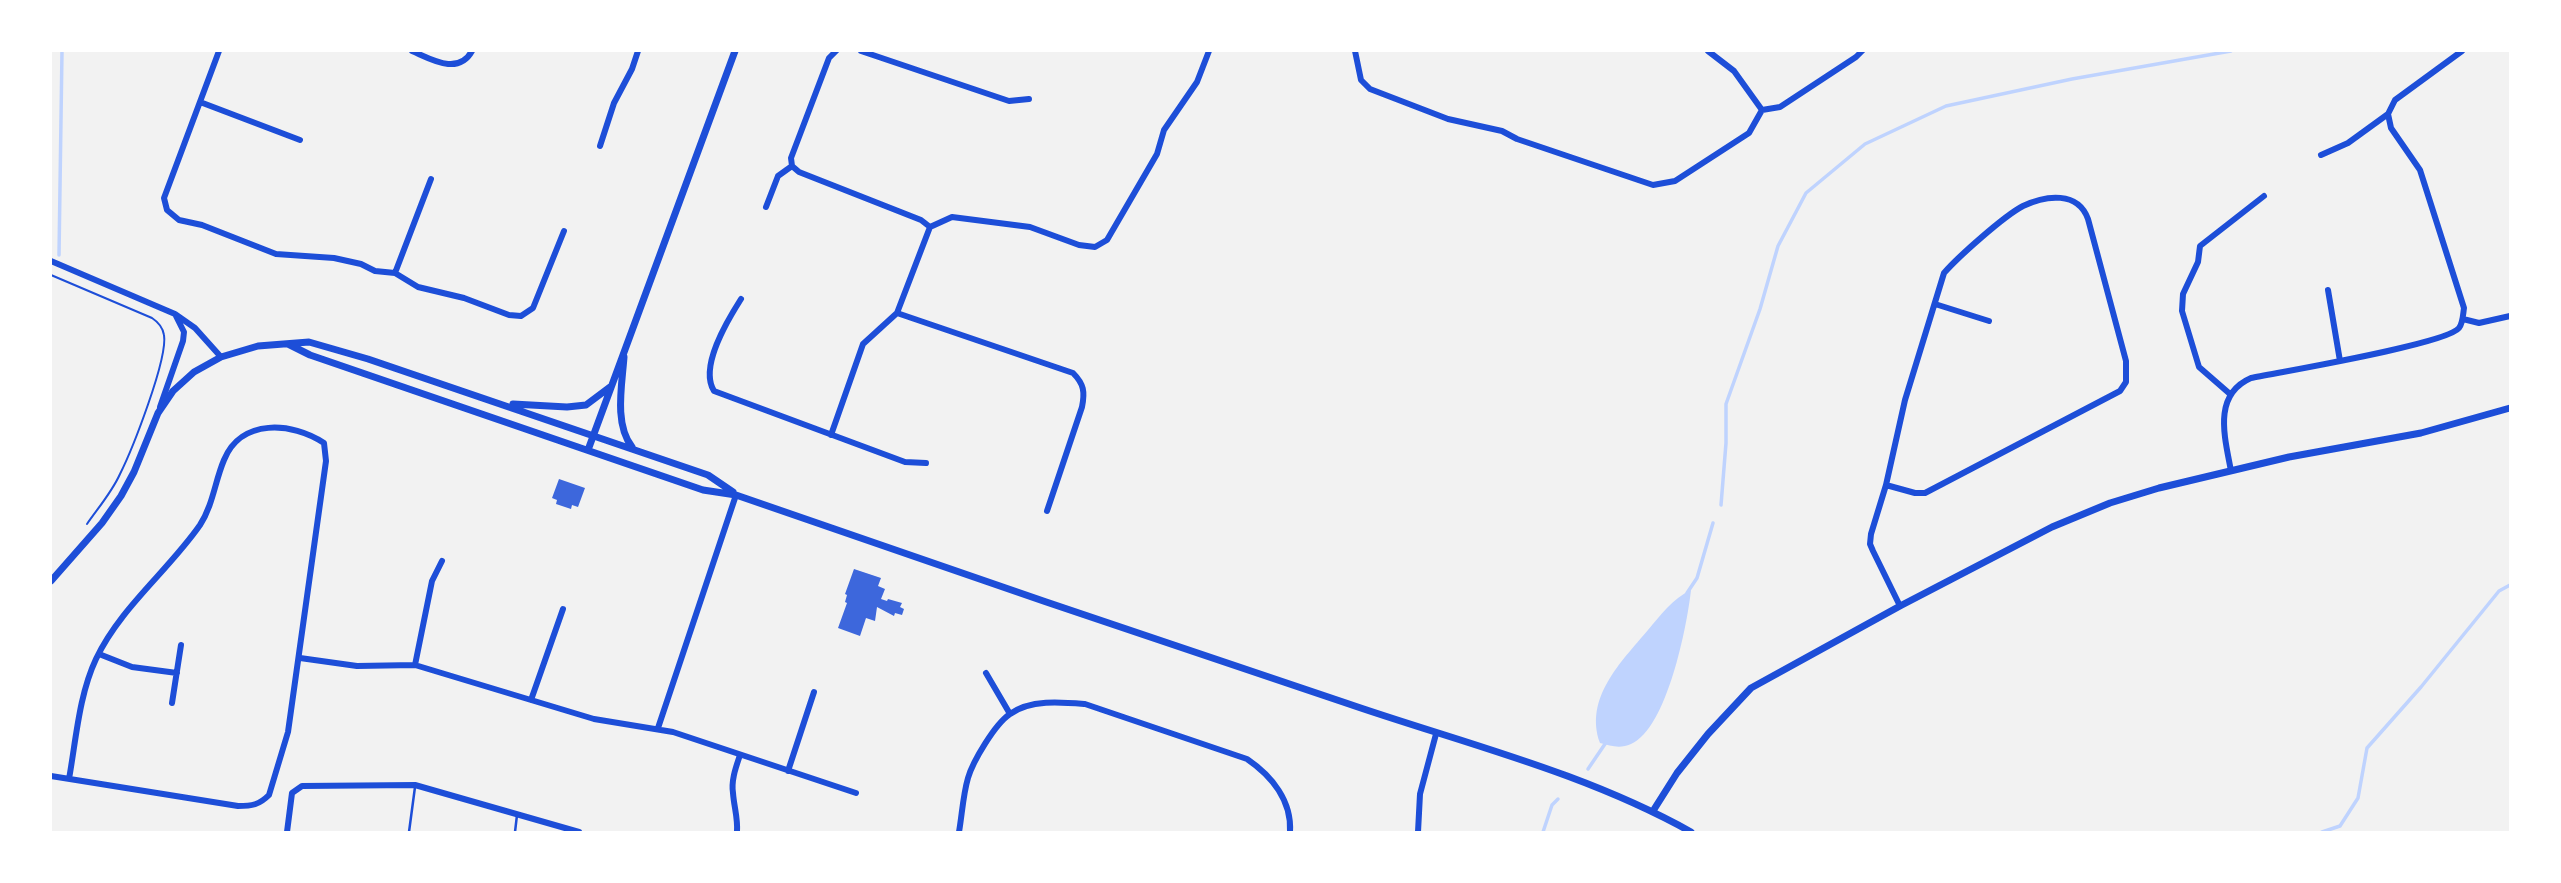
<!DOCTYPE html>
<style>
body{margin:0}
#map{position:relative;width:2561px;height:883px;overflow:hidden;background:#f2f2f2;font-family:Literata,serif}
canvas{display:block}
.frame{position:absolute;inset:0;border:52px solid #fff;pointer-events:none}
</style>
<div id="map">
<canvas width="2561" height="883"></canvas>
<div class="frame"></div>
</div>
<script>
const g = document.querySelector('canvas').getContext('2d');
g.lineJoin = 'round';
function paint(path, color) { g.fillStyle = color; g.fill(path, 'evenodd'); }
function trace(path, color, width, dash) { g.strokeStyle = color; g.lineWidth = width; g.lineCap = dash ? 'butt' : 'round'; g.setLineDash(dash || []); g.stroke(path); }
paint(new Path2D(`
 M1691,590C1687,626 1667,728 1631,744C1620,749 1611,746 1600,743C1584,698 1621,662 1648,630C1660,616 1673,598 1691,590Z`), '#bfd3fe');
trace(new Path2D(`
 M59,255L62,51
 M1721,505L1726,443V404L1760,309L1778,246L1806,193L1865,144L1946,106L2072,79L2231,51
 M1687,593L1697,578L1713,523
 M1588,769L1607,741
 M1543,832L1552,805L1558,799
 M2322,832L2340,826L2358,798L2367,748L2421,687L2499,591L2510,585`), '#bfd3fe', 3.5);
paint(new Path2D(`
 M559,479L585,488L578,507L572,505L571,509L556,504L557,500L552,498Z
 M854,569L881,578L878,586L885,589L881,599L887,601L888,599L902,603L900,607L904,609L902,615L895,613L894,616L877,607L875,621L866,618L860,636L838,628L847,603L845,602L847,595L845,594Z`), '#3d67dc');
trace(new Path2D(`
 M51,275L152,318C158,322 163,328 164,335C168,359 132,450 120,474C112,492 98,508 87,524`), '#1d4ed8', 2);
trace(new Path2D(`
 M409,832L415,787
 M515,832L517,815`), '#1d4ed8', 2.5);
trace(new Path2D(`
 M219,51L164,198L167,210L179,220L202,225L276,254L334,258L361,264L375,271L395,273L418,287L464,298L509,315L521,316L533,308L564,231
 M412,51C431,59 458,76 472,51
 M836,51L829,58L791,158L792,166L799,172L921,220L930,227
 M861,51L1009,101L1029,99
 M1355,51L1361,80L1370,89L1448,119L1502,131L1517,139L1653,185L1675,181L1749,133L1762,110L1780,107L1856,57L1862,51
 M1708,51L1734,71L1762,110
 M200,102L300,140
 M600,146L614,103L632,69L638,51
 M2321,155L2348,143L2388,114
 M766,207L778,176L792,166
 M51,261L175,314L195,328L221,357
 M395,273L431,179
 M2328,290L2340,361
 M741,299C727,321 699,367 714,391L905,462L926,463
 M1935,304L1989,321
 M897,313L1073,373C1084,384 1085,392 1082,407L1047,511
 M2463,319L2479,323L2510,316
 M2230,394L2199,367L2182,311L2183,294L2198,262L2200,246L2264,196
 M160,407L183,341L184,332L176,316
 M831,435L863,344L897,313L930,227L952,217L1030,227L1079,245L1095,247L1107,240L1157,154L1164,130L1197,82L1209,51
 M2231,471C2225,438 2212,395 2251,378C2280,372 2447,344 2459,328C2463,323 2463,314 2464,308L2420,170L2391,128L2388,114L2395,100L2462,51
 M1886,485L1915,493H1925L2120,391L2126,382V361L2088,219C2078,191 2046,195 2023,206C2004,216 1959,256 1944,273L1905,400L1886,485L1871,534L1870,544L1873,551L1900,606
 M99,654L132,667L177,673
 M300,658L357,666L415,665L594,719L673,732L856,793
 M415,665L432,581L442,561
 M986,673L1010,714
 M531,700L563,609
 M172,703L181,645
 M658,728L736,495
 M788,771L814,692
 M51,776L238,806C252,806 259,805 269,795L288,732L326,461L324,443C292,422 241,418 224,460C215,481 213,505 200,525C168,571 120,608 96,659C79,695 76,740 69,779
 M287,832L292,793L302,786L415,785L579,832
 M737,832C738,818 734,807 733,793C731,780 736,767 740,755
 M959,832C962,815 963,795 968,778C973,761 995,724 1010,714C1030,699 1062,702 1085,704L1247,759C1272,776 1292,801 1290,832
 M1418,832L1420,794L1436,734`), '#1d4ed8', 6);
trace(new Path2D(`
 M288,344L310,355L703,490L736,495C939,566 1142,635 1346,703C1462,743 1584,772 1691,832
 M624,357C622,385 614,424 632,447
 M513,404L567,407L586,405L610,387
 M588,450L735,51
 M51,581L102,523L121,496L134,472L158,413L173,391L194,372L221,357L258,346L309,342L368,359L708,475L733,492
 M1653,811L1677,773L1708,734L1751,688L1900,606L2052,527L2110,503L2159,488L2289,457L2421,433L2510,408`), '#1d4ed8', 7);
</script>
